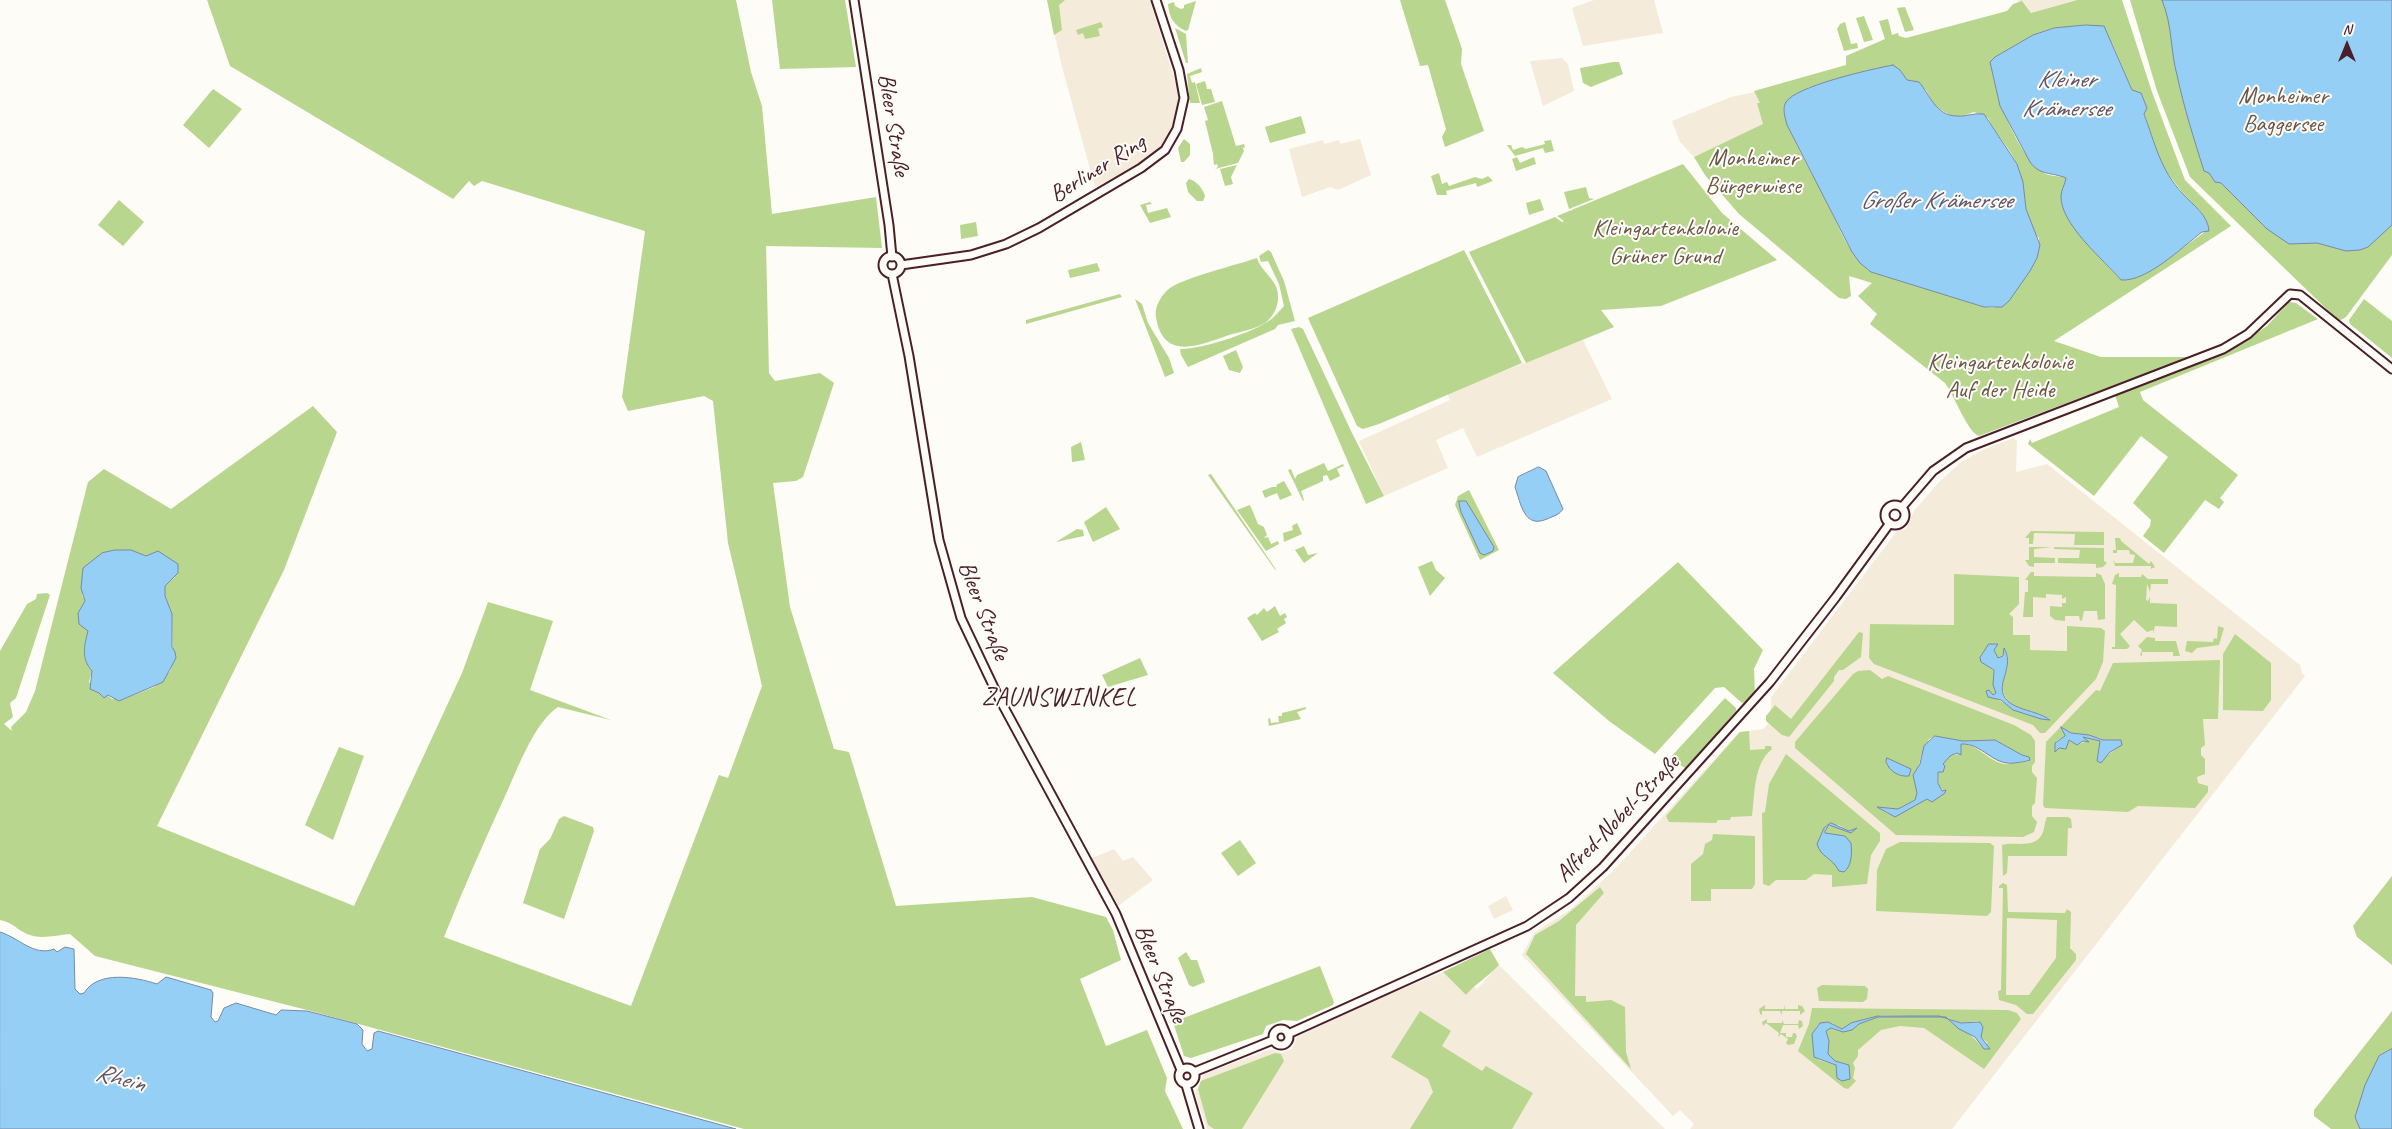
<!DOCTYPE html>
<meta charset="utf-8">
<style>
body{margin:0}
#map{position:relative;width:2392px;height:1129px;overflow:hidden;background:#fdfcf7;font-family:Caveat,sans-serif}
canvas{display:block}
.north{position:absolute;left:2322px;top:20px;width:50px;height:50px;-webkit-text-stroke:4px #fdfcf7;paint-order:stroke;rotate:0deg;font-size:14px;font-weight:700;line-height:20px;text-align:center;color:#4a1f2b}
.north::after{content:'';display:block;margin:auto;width:18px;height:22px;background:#4a1f2b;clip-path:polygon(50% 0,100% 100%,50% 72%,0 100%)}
</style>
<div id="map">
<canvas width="2392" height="1129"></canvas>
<div class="north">N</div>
</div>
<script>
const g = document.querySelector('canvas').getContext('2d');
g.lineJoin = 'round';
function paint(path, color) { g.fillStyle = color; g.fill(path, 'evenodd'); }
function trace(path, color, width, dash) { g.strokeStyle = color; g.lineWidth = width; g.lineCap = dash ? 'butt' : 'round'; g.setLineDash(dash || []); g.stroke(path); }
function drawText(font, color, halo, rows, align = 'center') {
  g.font = font + ' Caveat,sans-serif'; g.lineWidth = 4; g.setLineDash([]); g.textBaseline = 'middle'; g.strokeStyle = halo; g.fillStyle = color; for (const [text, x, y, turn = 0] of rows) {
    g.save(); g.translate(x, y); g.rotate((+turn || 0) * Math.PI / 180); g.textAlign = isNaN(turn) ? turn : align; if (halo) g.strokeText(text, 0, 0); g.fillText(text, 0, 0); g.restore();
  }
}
paint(new Path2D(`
 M1047,0H1150L1178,91L1179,106L1175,125L1159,149L1145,161L1095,187L1062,67Z
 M1594,0H1654L1663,33L1583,46L1572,8Z
 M2018,0H2076L2021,16Z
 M1562,58L1568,64L1574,91L1543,106L1530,61Z
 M1755,92L1771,125L1694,157L1680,142L1672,121L1731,97Z
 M1360,139L1371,175L1338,190L1330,187L1302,197L1289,149L1323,140L1324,144L1339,140L1340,144Z
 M1583,340L1612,399L1477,457L1463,428L1436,440L1448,468L1384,496L1359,441L1450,400L1447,393Z
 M2014,438L2017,441L2016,472L2047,464L2300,665L2302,673L2305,676L1952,1129H1690L1694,1124L1680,1110L1673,1116L1522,955L1534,933L1571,909L1615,869L1739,732L1763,729L1769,723L1771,725V697L1897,531L1906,529L1914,511L1938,483L1960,463L1982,450Z
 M1114,849L1123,861L1133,857L1153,880L1114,909L1090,859Z
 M1506,896L1513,910L1494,919L1488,906Z
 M1499,965L1665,1129H1207L1195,1094L1204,1074L1271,1049L1281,1053L1292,1049L1297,1037L1370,1002L1443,972L1466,995L1473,986L1477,989Z`), '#f5ebda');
paint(new Path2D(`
 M207,0H736L751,72L762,106L772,214L876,197L882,248L766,246L769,373L775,381L820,373L834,383L803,477L796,481L773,483L790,607L834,749L849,752L896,906L1032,897L1106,917L1113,930L1121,960L1080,979L1106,1046L1147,1030L1167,1078L1165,1091L1183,1129H744L307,1010L95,956L70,934C57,935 40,940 27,934C16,929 14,923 0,920V651L27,604L36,599L37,594L47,593L50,595L16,698L10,703L13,717L4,724L12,731L11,727L26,712L35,691L88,482L104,469L171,509L313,406L337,432L284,570L157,826L354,906L462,673L488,602L553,621L530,690L611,720L558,707C534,723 518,768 506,794C484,842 463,889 444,937L631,1006L719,775L728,778L762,686L728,543L713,401L704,396L628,411L622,397L645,231L482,181L474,186L469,181L453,199L230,66ZM131,550L146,556L175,577L165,586V596L172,614L173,661L170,671L154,687L119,701L116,698L112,699C105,692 98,691 89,682L92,671C81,658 84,647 88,631L78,613L85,601L82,595Z
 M772,0H845L856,67L780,69Z
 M1047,0H1065L1059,5L1062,30L1054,35Z
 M1400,0H1445L1462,49L1461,64L1484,131L1445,147L1442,137L1446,129L1428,65L1420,66Z
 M2077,0H2122L2152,92L2185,180L2231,226L2054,341L2101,357H2189L1979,436C1968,433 1954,395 1945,383L1870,324L1877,314L1858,296L1872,283L1849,276L1851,296L1846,299L1839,298L1739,214L1705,175L1694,157L1763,124L1757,103H1760L1754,91L1846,65V56L1885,39L1879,21L1888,19L1892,35L1898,33L1899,36L1906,38L2007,11L2013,4L2022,1L2031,13ZM2086,25L2112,43L2132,90L2138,94L2161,165L2182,192L2202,213L2206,231L2156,267L2121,280L2094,252L2068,219L2066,178C2059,175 2050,177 2044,173C2018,157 1993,91 1991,62L1995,57L2033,35L2053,28ZM1869,70H1900L1907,80L1913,81L1926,90L1934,106L1952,116H1963L1974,112L1988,118C1996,135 2010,148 2017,164C2027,186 2020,221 2039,238L2037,258L2009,301L1993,308L1984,307L1871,272C1847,254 1839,225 1825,199C1811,169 1791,142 1784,109L1807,88Z
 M2130,0H2392V255L2346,317L2339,321L2190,177L2157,91Z
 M1196,1L1188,30L1186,31C1173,25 1169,17 1168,4L1174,2L1175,6L1181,9L1184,8V5Z
 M1905,7L1914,30L1905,32L1897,8Z
 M1864,16L1873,40L1864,42L1856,18Z
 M1101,22L1103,27L1098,29L1100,36L1085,39L1083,33L1078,35L1076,30Z
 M1845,22L1851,44L1857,43L1858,48L1844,51L1837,29L1840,24Z
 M1175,28L1186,34L1188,63H1186Z
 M1613,62H1619L1623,74L1591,87L1583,83L1580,68Z
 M1201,68L1202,72L1190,76L1192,83L1195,82L1200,103H1190L1187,74Z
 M1205,81L1207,89H1211L1215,102L1202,105L1196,84Z
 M213,89L242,109L209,148L183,125Z
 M1222,101L1236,146L1244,144L1245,147L1243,148L1244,151L1238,163L1215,169L1218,167L1217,164L1214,165L1213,154L1205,121L1208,120L1204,107Z
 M1301,116L1306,133L1270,143L1265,127Z
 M1184,139L1190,144V155L1184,162H1181L1178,148Z
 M1551,140L1554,151L1545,153L1543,148L1515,156L1507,145H1511L1513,150L1522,147L1526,149L1545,144L1544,141Z
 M1517,157L1520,163L1534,157L1536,164L1516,171L1512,159Z
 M1683,164L1722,213L1777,260L1661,306L1601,310L1614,327L1526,363L1469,252L1555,217L1562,222L1564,221L1557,216Z
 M1237,165L1231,177L1233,184L1225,186L1220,169Z
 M1439,173L1442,184L1447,182L1449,186L1475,177L1482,179L1488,176L1493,181L1477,187L1476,183L1446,191L1447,195H1437L1431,176Z
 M1189,179C1197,181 1203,189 1205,196L1203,201H1197L1188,192L1186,183Z
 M1586,187L1589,198L1594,199L1569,209L1564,192Z
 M1540,199L1544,210L1529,215L1526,203Z
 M119,200L144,222L123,246L98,225Z
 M1150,202L1152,204L1146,205L1148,213L1167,208L1171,217L1150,223L1140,205Z
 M976,222L978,236L961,239L960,225Z
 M1268,250L1271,252L1284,281L1295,321L1278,325L1275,329L1188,367L1181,355L1180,349C1199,350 1255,332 1270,320C1275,317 1279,311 1284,306L1279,284L1268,261L1261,262L1259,256Z
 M1464,250L1522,363L1379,424L1363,429L1357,426L1308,318Z
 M1257,258C1262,274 1280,280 1278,300C1277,309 1272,318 1265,323C1255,329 1240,332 1229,335C1200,345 1163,362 1156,317C1154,307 1162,294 1170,288C1186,277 1237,265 1257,258Z
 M1097,263L1100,271L1070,278L1068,270Z
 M1120,294L1122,297L1026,324V320Z
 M1135,299L1142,304L1148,323L1169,358L1174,373L1165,377Z
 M2364,299L2392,321V358L2350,324L2349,320Z
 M2289,302L2296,303L2318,319L2140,392L2143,400L2238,475L2220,498L2224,502L2219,509L2205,500L2164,553L2143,536L2150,526L2151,520L2133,503L2168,457L2141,436L2094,496L2028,444L2030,439L2032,443L2119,407L2115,395L2231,350L2267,326Z
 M1299,327L1303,329L1352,433L1384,496L1366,504L1291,329Z
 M1236,350L1243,367L1240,373L1229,370L1223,356Z
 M1081,442L1085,460L1072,462L1071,447Z
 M1324,463L1328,471L1343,464L1344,466L1337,469L1340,476L1330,481L1327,475L1323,476V481L1301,491L1304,500L1303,501L1288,470L1291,469L1295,479L1297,475Z
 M1211,474L1275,568L1276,571L1208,475Z
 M1284,481L1292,495L1280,500L1277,493L1265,498L1262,491L1272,487H1277L1276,485Z
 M1469,490L1499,550L1480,560L1455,505L1458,496Z
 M1250,505L1258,524L1264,527L1267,535L1264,538L1268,537L1271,544L1278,541L1279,544L1266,551L1237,510Z
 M1106,507L1120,529L1093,542L1084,522Z
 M1297,523L1302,534L1284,542L1283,533L1293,530L1292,526Z
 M1077,529L1083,530L1084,536L1056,542Z
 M2031,531L2104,532V545H2074L2075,534L2034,533L2033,544H2029V538H2025Z
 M2115,538H2120L2121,541L2149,564L2151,561L2155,567L2151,569V566H2115L2113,559L2115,563H2133L2135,555L2130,554L2129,550H2117V553H2113V550H2116Z
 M1304,546L1308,555L1318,553L1304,563L1295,550Z
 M2029,547H2052L2034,549V557L2055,558V563H2034V567L2029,566L2025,560H2029Z
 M2054,547L2104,548V561L2107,563L2103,567L2096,568V564L2058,563V558H2079L2080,550L2054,549Z
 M1432,561L1436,570L1445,578L1430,596L1418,567Z
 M1678,562L1763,650L1754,669L1755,694L1746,702L1742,703L1724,687L1715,688L1655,754L1609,721L1553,673Z
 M2031,572H2034V576L2096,577V573L2101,575L2105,584V619L2098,620L2097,611H2084L2082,620L2080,621L2079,616H2065V621L2055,620L2050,616V606L2062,607V603H2066V597L2062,599V595L2046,594V598L2033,597V617H2023L2025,592H2028V580H2025Z
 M2119,573V577H2141L2142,574L2148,579H2168V584H2151L2150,592L2147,584L2146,600L2148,601L2150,597V603L2177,604V627L2155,626L2153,634V630L2147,632L2134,620L2120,634L2130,646L2127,649H2112V647H2115L2116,585L2112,584L2115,575Z
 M1954,574L2019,577V604L2009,614L2013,617V635H2030V650L2067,651V626L2101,628L2105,631L2103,662L2096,679L2045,733H2040L2033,725L1874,664L1869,658L1870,624L1954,625ZM1994,646L1995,656L1998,658L2005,654V650C2015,665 1997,681 2005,696C2014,713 2035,709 2050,719C2028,719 2010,704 1991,697V692L1993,695L1996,693C1996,690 1994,688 1994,685C1990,669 2002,675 1981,662V655Z
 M1275,606L1280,616L1285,613L1287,617L1284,619L1286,623L1277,629L1279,632L1262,641L1247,618L1255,613L1257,615L1264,608L1267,612Z
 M2218,626L2224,628L2219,645L2197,648L2192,653L2185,651L2187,641L2213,642L2214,638L2217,639Z
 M1859,632L1863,633L1861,657L1843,670H1839L1834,677V681L1789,737L1782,735L1766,721V716L1775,705L1791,719Z
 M2235,634L2271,663V700L2263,711L2223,710V654Z
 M2147,637L2155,638V641H2176L2180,656H2173V652H2142V656L2140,655L2142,650L2138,646Z
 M1140,658L1148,675L1108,687L1102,675Z
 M2220,660L2218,719H2203L2205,745L2201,748V755L2205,759V774L2197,777L2198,783L2208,786V792L2195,808L2138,806L2128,812L2045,808L2043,805L2046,742L2096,690L2100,691L2113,663ZM2061,727L2071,733L2100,738L2116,749L2105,757L2097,758L2100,741L2082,736L2087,741L2077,745L2069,740L2066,749L2059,748L2056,741L2065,736Z
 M1870,670L1882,679L1888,676L2014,725L2031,735L2035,741V762L2032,766V772L2037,778L2035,803L2032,806V816L2037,822L2034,832L2023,837L1896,835L1795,748V742L1853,674L1858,671ZM1935,736L1963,741L1995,740L2022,755L2029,757L2028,762C2020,762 2011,765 2004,764C1987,761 1979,744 1961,744L1959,754L1950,756L1943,764L1945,766L1943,771L1938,772L1939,786L1944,791L1931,801L1927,799L1890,815L1877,807L1898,809L1915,800L1917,793L1915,778L1922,753L1929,739Z
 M1725,698L1736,708V711L1687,769L1669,759Z
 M1306,707V709L1297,712L1301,719L1269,726L1268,719L1270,718L1271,723L1279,722L1278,716H1282V713Z
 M1749,731L1750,750L1765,749V746H1771L1772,749C1753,764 1755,795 1752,816L1731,817L1730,820H1718L1716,823L1669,822L1666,816L1740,732Z
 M339,747L364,756L333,840L305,825Z
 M1786,754L1880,833V841L1871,855L1867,884L1832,887V875L1814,874L1806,880H1776L1769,886L1763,884L1762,813L1765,812L1769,784ZM1826,825H1839L1849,831L1856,828L1851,833L1833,825L1826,828L1825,833L1845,836L1852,855L1839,871L1833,860L1827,857L1821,834Z
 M564,816L593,827L594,831L564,919L523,903L540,849L550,839L559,819Z
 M2047,817H2068L2071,819L2072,828H2068L2067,856H2008L2007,873L2003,876L2002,845C2014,841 2032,849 2041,836C2045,830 2044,823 2047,817Z
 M1713,834L1755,836V884L1752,889H1711V901H1691V864L1703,854L1705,844L1712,840Z
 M1240,840L1256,863L1238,876L1221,853Z
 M1900,842L1990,843L1994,846L1991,912L1987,916L1876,911L1877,870L1886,849Z
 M2392,876V965L2357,937L2353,926Z
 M2003,883L2007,885L2008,912L2065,913L2067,909L2071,912L2070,948L2076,954V960L2033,1014H2027L2016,1005L1999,1000L1998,991L2001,990L2003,888H1999V886ZM2007,918L2057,920L2056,958L2029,995H2006Z
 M1600,887L1604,893L1576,925L1575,996H1586V1002L1611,1000L1625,1007L1626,1052L1631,1069L1526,954L1535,935L1559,921Z
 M1490,949L1499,965C1488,977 1475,984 1466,995L1443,972Z
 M1186,952L1191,960H1197L1205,982L1193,987L1189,985L1178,958Z
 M1320,966L1334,1002L1333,1005L1297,1021L1283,1020L1266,1026L1263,1034L1191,1058L1184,1056L1173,1022Z
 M1822,985L1865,986L1868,989L1867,999L1863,1002L1819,1001L1817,988Z
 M1765,1005V1009H1784V1005L1785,1009H1798V1005L1802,1006L1805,1011L1800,1015V1011H1782V1015L1780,1011H1762V1015L1760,1014L1759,1009Z
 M1812,1008L2008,1010L2017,1013L2021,1019L1984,1069L1924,1028L1900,1026L1881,1030L1858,1050V1056L1853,1063L1855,1068L1853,1078L1856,1081L1848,1089L1844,1088L1798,1051L1809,1024ZM1881,1015L1943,1017H1878L1859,1024L1852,1030L1843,1032L1828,1028L1825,1031L1828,1038V1054L1835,1061L1846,1064L1837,1071L1836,1065L1819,1060L1813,1054L1816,1027L1820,1023H1831L1842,1029L1851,1023ZM1946,1017L1961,1023L1978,1021L1983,1027L1981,1037L1988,1043L1981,1046C1972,1034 1957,1026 1946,1017Z
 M1420,1011L1451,1031L1442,1046L1482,1071L1486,1066L1533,1093L1512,1129H1410L1433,1092L1428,1079L1391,1057Z
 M2392,1011V1049L2379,1056L2355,1117L2360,1129H2331L2314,1116V1110Z
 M1767,1019V1023H1782V1020L1784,1024H1798L1799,1020L1802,1021L1803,1026L1799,1029L1798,1025H1783L1780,1033H1786V1037H1792L1793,1033H1795L1797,1036L1794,1044L1788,1045L1786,1043L1788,1039L1781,1034L1778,1037L1779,1033L1766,1023L1763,1026L1762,1022Z
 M1275,1053L1281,1054L1284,1061L1242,1129H1214L1208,1125L1198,1089L1201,1081Z`), '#b9d68f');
const water = new Path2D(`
 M2162,0H2392V225L2368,247L2360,250L2346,251L2317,243L2289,244L2267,229L2221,183L2215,182L2209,173L2204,171C2194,139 2184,108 2177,75C2170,49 2173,28 2162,0Z
 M2086,25L2104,26L2132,90L2141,93L2147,108L2144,114C2155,143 2160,170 2183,194C2193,205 2208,215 2209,231L2202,232C2182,247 2147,282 2121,280C2104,260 2060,224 2061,196C2061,190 2065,185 2066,178C2052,172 2040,176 2030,162L2000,106L1990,62L1995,57L2033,35L2054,28Z
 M1893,65L1900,70L1907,80L1919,82C1930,95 1936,116 1957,116C1967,117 1970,113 1984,114L2017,164L2023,182L2026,209L2040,245L2037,258L2030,271L2009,301L2002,307H1984L1871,272L1860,263L1852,252L1787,125C1785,117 1782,109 1786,102C1796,86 1872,69 1893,65Z
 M1539,467L1546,471L1563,509C1559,515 1554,516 1547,519C1524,529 1521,504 1515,487L1518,477Z
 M1459,501H1466L1494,547L1493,551L1484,555L1480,553L1461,512Z
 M115,550H131L146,556L158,551L178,564V573L165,586V596L172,614V647L175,652L176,658L163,682L119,701L108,695L104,698L99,693L90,689L92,671C81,658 84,647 88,631L79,624L78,613L85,601L81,588L83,568L102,553Z
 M1989,644H1998L1994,650L1998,658L2003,656L2004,648C2011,659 2006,671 2003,682C1996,711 2036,708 2050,720L2041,719L2013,710L2001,700L1988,697L1986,691L1989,690L1993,695L1996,693L1993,685L1994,670L1981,662L1980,658Z
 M2061,727L2071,733L2089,735L2103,740H2121L2122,745L2110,752L2101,763L2097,761L2100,741L2083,737L2089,742L2083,741L2077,745L2069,740L2066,749L2059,748L2055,752V743L2065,736Z
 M1935,736L1963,741L1995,740L2022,755L2029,757L2030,760C2025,762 2020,762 2015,763C1992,766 1983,743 1961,744V755L1957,753L1950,756L1943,764L1945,766L1943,772H1938V783L1942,791L1946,790L1945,793L1932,802L1927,799L1895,817L1877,807L1898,809L1915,800L1917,793L1913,775L1920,764L1924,746Z
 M1887,758L1911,769L1909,776C1899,777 1890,772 1886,762Z
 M1831,823L1849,831L1857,828L1851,833L1829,825L1825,831V833L1845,836L1851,843C1852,853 1852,866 1844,872L1839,871C1831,856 1821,858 1817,844L1824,828Z
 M0,932C18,937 34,957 54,949L57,952L65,947L74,949L75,989L80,994L84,993C98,970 136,977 157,984L166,977L211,990L213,993L211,1017L215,1022L218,1021L224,1008L236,1003L276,1015L281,1010L307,1011L357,1024L363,1030L362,1044L367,1051L372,1049L374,1033L378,1031L736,1129H0Z
 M1878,1016H1939L1961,1023L1980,1022L1983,1027L1981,1037L1990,1049H1984L1975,1037L1959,1029L1946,1017H1878L1859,1024L1852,1030L1843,1032L1831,1028L1826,1031L1829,1041L1828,1054L1835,1061L1849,1065L1850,1079L1842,1081L1837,1078L1836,1065L1814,1057L1812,1034L1820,1023L1828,1022L1842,1029L1851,1023Z
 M2392,1049V1129H2360L2355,1117L2365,1085L2379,1056Z`);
paint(water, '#96cff6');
trace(water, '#7889a5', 1);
const minor = new Path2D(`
 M854,0L889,225L892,257
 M883 265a9 9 0 1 1 18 0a9 9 0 1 1-18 0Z
 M901,265L971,255L1006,244L1039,228L1141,168L1165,150L1177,129L1184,98L1179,70L1156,0
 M892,274L909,356L939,540L961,618L999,698L1116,914L1181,1070
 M1885 515a10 10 0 1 1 20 0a10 10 0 1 1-20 0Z
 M1902,507L1933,471L1966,448L2223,349L2248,334L2290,294L2300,295L2392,369
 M1273 1037a8 8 0 1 1 16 0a8 8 0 1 1-16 0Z
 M1288,1034L1527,926L1569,898L1603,867L1770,682L1836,597L1890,523
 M1179 1076a8 8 0 1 1 16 0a8 8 0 1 1-16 0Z
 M1194,1072L1273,1040
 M1186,1085L1199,1129`);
trace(minor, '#4a1f2b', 11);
trace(minor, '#fdfcf7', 7);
drawText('24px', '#6b5649', '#fdfcf7', [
 ["Monheimer",2283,97],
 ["Baggersee",2283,125],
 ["Monheimer",1753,159],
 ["Bürgerwiese",1753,187],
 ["Kleingartenkolonie",1665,229],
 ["Grüner Grund",1665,257],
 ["Kleingartenkolonie",2000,363],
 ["Auf der Heide",2000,391]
]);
drawText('24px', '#4a1f2b', '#fdfcf7', [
 ["Bleer Straße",893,125,81],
 ["Berliner Ring",1098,169,-32],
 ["Bleer Straße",983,611,69],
 ["Alfred-Nobel-Straße",1618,819,-46],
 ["Bleer Straße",1160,974,68]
]);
drawText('italic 25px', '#615468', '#fdfcf7', [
 ["Kleiner",2066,80],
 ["Krämersee",2066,109],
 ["Großer Krämersee",1936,201],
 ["Rhein",120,1079,15]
]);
g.letterSpacing = '1px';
drawText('25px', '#4a1f2b', '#fdfcf7', [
 ["ZAUNSWINKEL",1059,698]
]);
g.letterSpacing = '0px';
</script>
